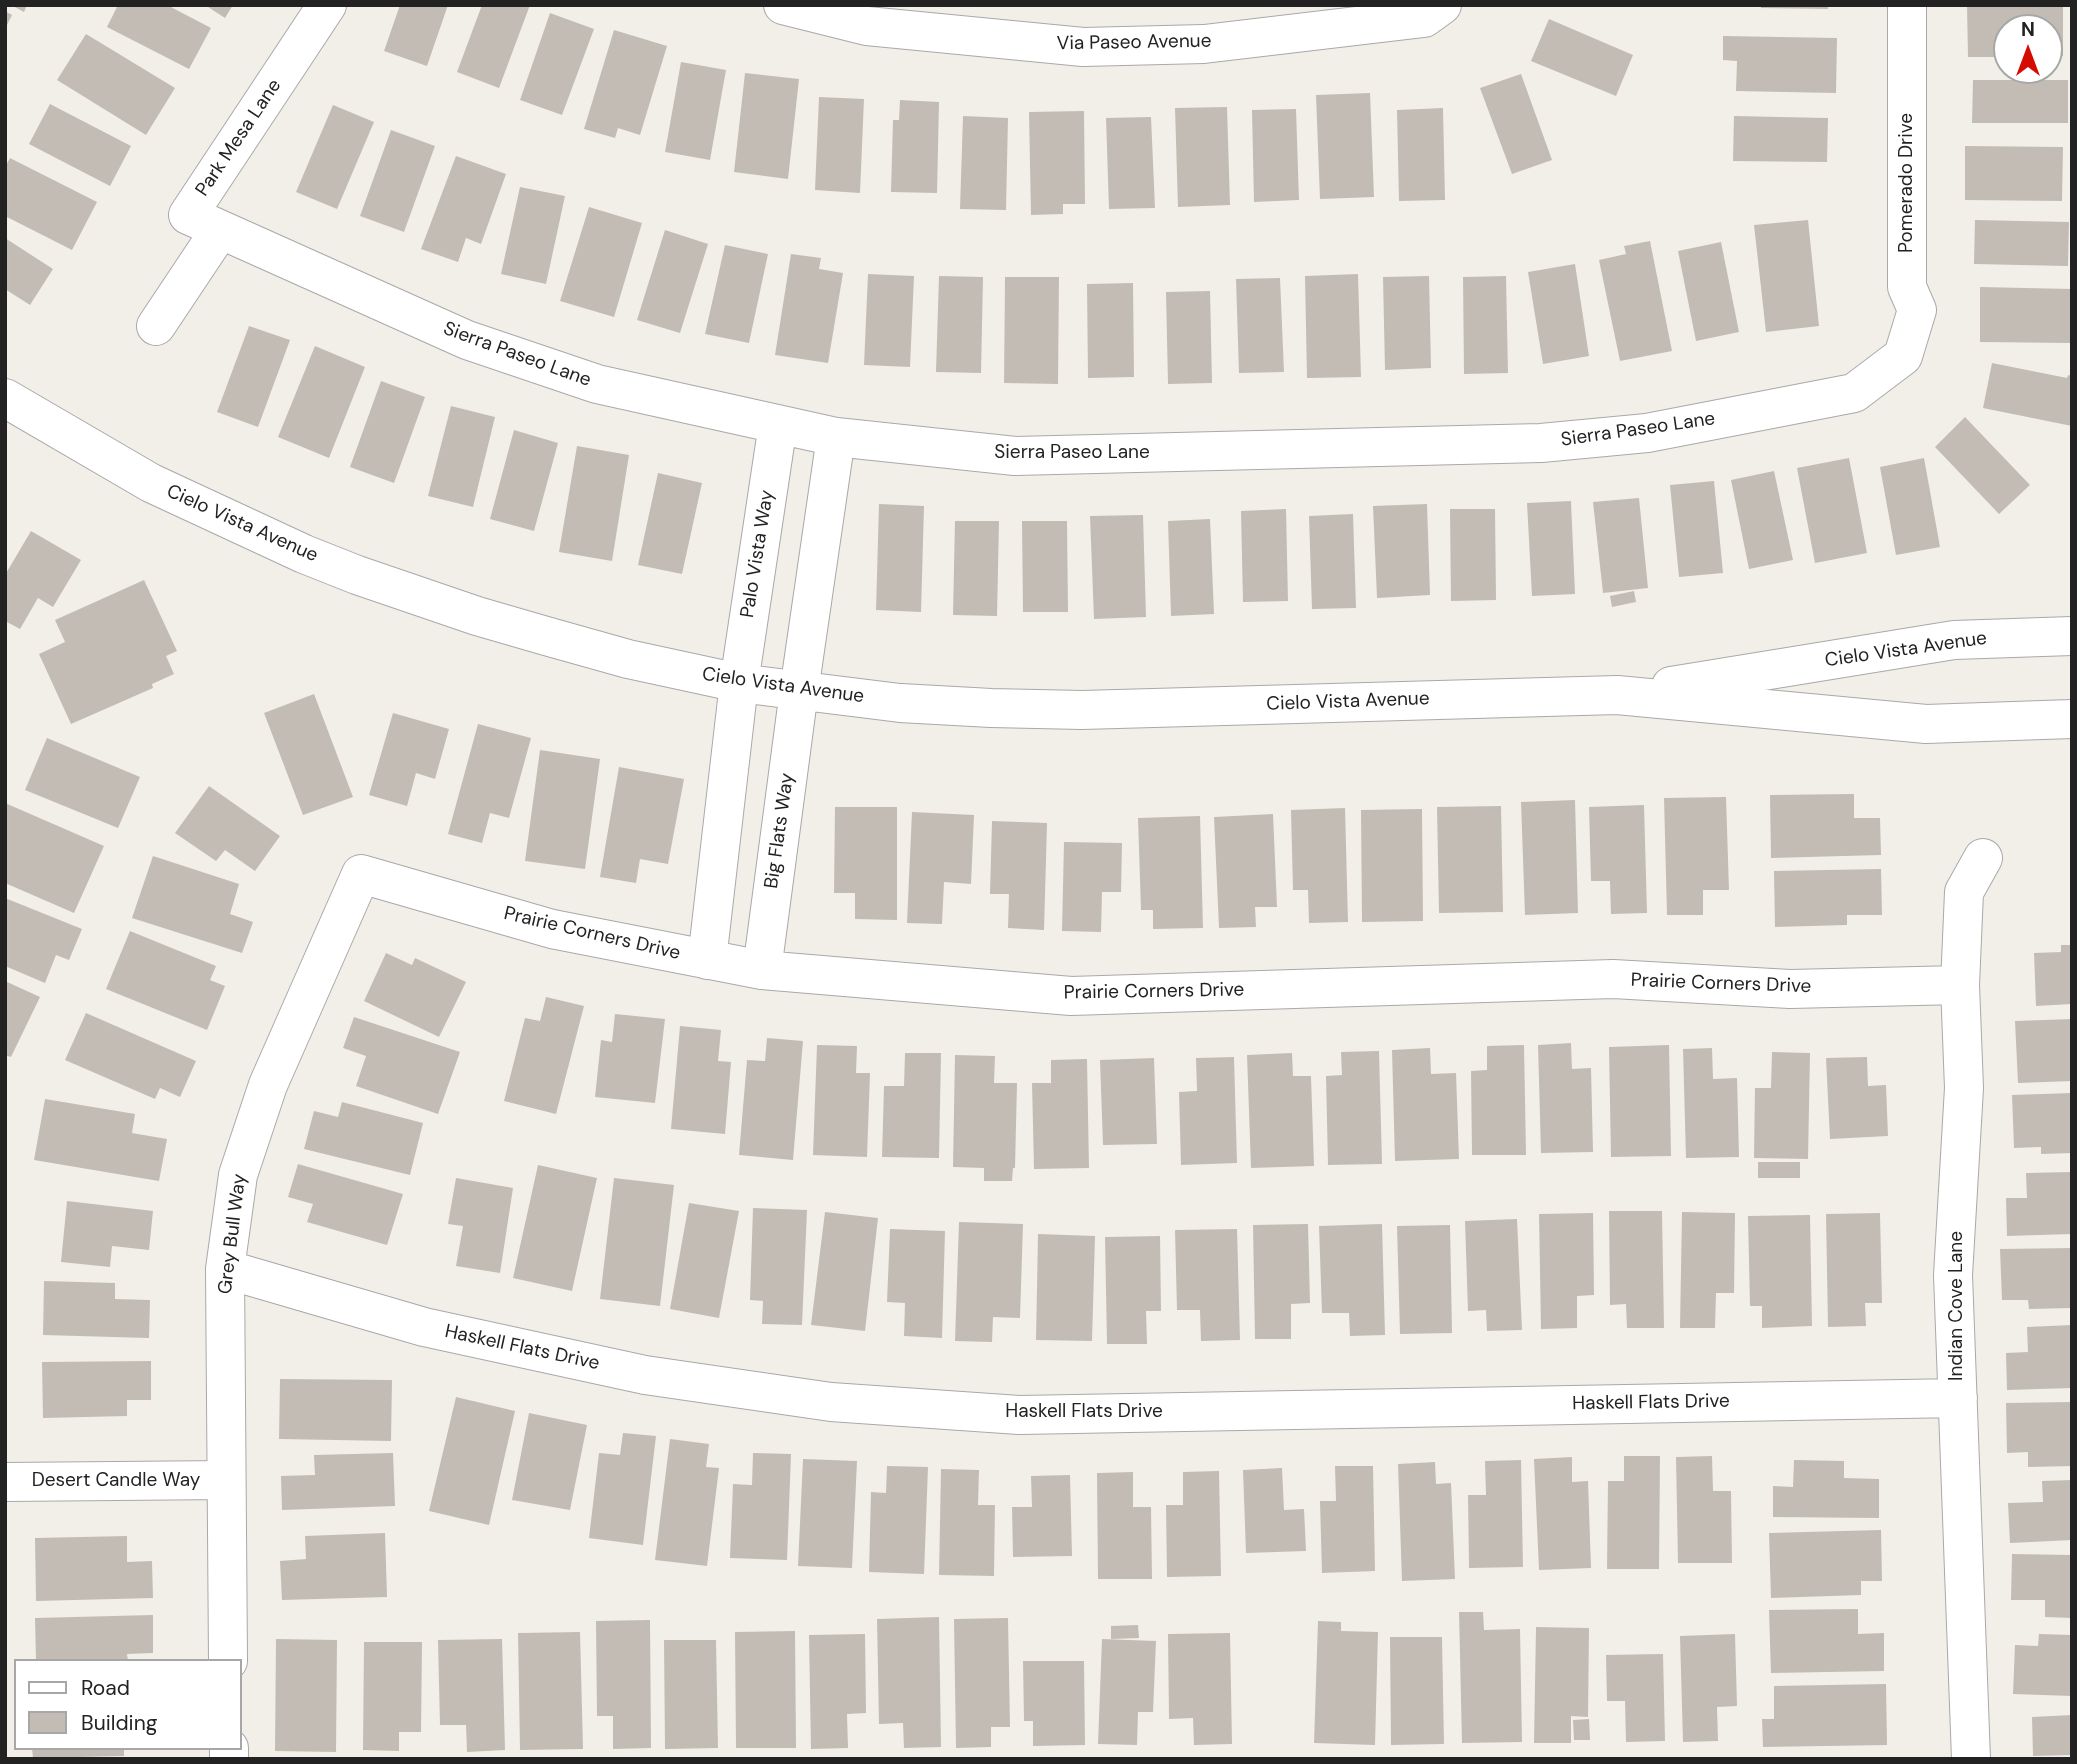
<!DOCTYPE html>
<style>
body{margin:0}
#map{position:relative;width:2077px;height:1764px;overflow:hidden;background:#f2efe9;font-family:"DM Sans",sans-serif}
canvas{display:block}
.frame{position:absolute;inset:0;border:7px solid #222;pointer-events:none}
.legend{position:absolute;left:14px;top:1659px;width:228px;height:91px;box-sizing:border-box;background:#fff;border:2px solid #a7a7a7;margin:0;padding:9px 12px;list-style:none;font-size:21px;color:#222}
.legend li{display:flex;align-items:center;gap:14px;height:35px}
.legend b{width:35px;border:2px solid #a7a7a7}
.north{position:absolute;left:1993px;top:14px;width:70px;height:70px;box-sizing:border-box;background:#fff;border:2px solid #a7a7a7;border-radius:50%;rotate:0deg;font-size:19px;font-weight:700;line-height:28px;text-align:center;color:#222}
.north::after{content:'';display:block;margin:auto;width:24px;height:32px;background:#d40c00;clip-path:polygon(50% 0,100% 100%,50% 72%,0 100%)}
</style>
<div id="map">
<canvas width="2077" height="1764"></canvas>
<div class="frame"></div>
<ul class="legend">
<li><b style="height:9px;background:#fff"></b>Road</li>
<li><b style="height:19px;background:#c3bcb5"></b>Building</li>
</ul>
<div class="north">N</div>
</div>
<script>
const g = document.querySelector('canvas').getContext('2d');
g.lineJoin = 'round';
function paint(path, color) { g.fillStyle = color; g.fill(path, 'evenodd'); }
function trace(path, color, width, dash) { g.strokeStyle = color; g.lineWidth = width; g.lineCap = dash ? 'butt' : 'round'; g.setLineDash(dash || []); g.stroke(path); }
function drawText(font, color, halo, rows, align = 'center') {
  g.font = font + ' "DM Sans",sans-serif'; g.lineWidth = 5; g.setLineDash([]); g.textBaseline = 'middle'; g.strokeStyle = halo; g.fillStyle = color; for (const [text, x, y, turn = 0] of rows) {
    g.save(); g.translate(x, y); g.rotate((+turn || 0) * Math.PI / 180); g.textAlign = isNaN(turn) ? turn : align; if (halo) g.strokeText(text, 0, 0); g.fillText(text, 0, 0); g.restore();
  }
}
paint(new Path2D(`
 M11,5H27L24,12Z
 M118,5H167L211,28L189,69L107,27Z
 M205,5H233L225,18Z
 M400,5H448L427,66L384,51Z
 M482,5H530L499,88L457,72Z
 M1761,5H1828V9L1761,8Z
 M1967,5H2063V56H2049V28H2007V57H1968Z
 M5,11L12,15L5,29Z
 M550,13L594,29L562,115L520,100Z
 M1549,19L1633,55L1616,96L1531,61Z
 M614,30L667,46L640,135L618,128L615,138L584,129Z
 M86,34L175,88L146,135L57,80Z
 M1723,36L1837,38L1836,93L1736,91L1737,61L1723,60Z
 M681,62L726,70L710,160L665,152Z
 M745,73L799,79L788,179L734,172Z
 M1521,74L1552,160L1512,174L1480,88Z
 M1973,80H2068V123H1972Z
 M1370,93L1374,197L1320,199L1316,95Z
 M819,97L864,99L860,193L815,190Z
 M900,100L939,102L937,193L891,192L893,120H899Z
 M50,104L131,146L110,186L29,144Z
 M333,105L374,122L337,209L296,192Z
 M1227,107L1230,205L1178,207L1175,108Z
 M1443,108L1445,200L1399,201L1397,110Z
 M1296,109L1299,200L1254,202L1252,110Z
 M1084,111L1085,204H1063V214L1031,215L1029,112Z
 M963,116L1008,118L1006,210L960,209Z
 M1734,116L1828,118L1827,162L1733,161Z
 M1151,117L1155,208L1109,209L1106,118Z
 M391,130L435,146L404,232L360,216Z
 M1965,146L2063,147L2062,201L1965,200Z
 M456,156L506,174L481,244L466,238L458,262L421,249Z
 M10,158L97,202L72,250L5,216V167Z
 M520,187L565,196L546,284L501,274Z
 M589,207L642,223L614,317L560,301Z
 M1808,220L1819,326L1766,332L1754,225Z
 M1975,220L2069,222L2068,266L1974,264Z
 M665,230L708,244L680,333L637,320Z
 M5,238L53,269L30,305L5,289Z
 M1650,241L1672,351L1620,361L1599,260L1626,254L1624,246Z
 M1721,242L1739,332L1696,341L1678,251Z
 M725,245L768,254L749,343L705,334Z
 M791,254L821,258L819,269L843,273L828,363L775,355Z
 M1575,264L1589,356L1543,364L1528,272Z
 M868,274L914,276L910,367L864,365Z
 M1358,274L1361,377L1307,378L1305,276Z
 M939,276L983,277L981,373L936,372Z
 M1429,276L1431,368L1385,370L1383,277Z
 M1506,276L1508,373L1464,374L1463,277Z
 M1005,277H1059L1058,384L1004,383Z
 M1280,278L1284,372L1239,373L1236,279Z
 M1133,283L1134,377L1088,378L1087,284Z
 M1980,287L2072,289V343L1980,342Z
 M1210,291L1212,383L1168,384L1166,292Z
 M249,326L290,340L258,427L217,412Z
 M315,346L365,367L329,458L278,437Z
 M1992,363L2067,378L2068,375L2072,376V426L1983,408Z
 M381,381L425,397L394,483L350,467Z
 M451,406L495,417L473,507L428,496Z
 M1965,417L2030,485L1999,514L1935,447Z
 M514,430L558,443L534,531L490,519Z
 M577,446L629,455L612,561L559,552Z
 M1849,458L1867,553L1815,563L1797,468Z
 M1924,458L1940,547L1896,555L1880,467Z
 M1774,471L1793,560L1749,569L1731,480Z
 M658,473L702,483L682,574L638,565Z
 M1714,481L1723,573L1679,577L1670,485Z
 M1639,498L1648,588L1603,593L1593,502Z
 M1571,501L1575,594L1532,596L1527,503Z
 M879,504L924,506L921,612L876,610Z
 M1427,504L1430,595L1377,598L1373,506Z
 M1286,509L1288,601L1243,602L1241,511Z
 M1450,509H1495L1496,600L1451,601Z
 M1353,514L1356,608L1312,609L1309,516Z
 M1143,515L1146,617L1094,619L1090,516Z
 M1210,519L1214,614L1171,616L1168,521Z
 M955,521H999L997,616L953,615Z
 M1022,521H1067L1068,612H1023Z
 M31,531L81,560L53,607L38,598L20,629L5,621V575Z
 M144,580L177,651L166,656L174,674L152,684L153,688L71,724L39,654L65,642L55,620Z
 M1634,591L1636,602L1612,607L1610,596Z
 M314,694L353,797L303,815L264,713Z
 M393,713L449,729L435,779L416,773L407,806L369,795Z
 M478,724L531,738L509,818L490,813L482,843L448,834Z
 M47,738L140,777L118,828L25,790Z
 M540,750L600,759L585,869L525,861Z
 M619,767L684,779L668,864L640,859L636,883L600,877Z
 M209,786L280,836L255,871L225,850L216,861L175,833Z
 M1854,794V818H1880L1881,855L1771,858L1770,795Z
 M1726,797L1729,890H1703V915H1667L1664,798Z
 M1575,800L1578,913L1525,915L1521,802Z
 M5,803L104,846L74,913L5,883Z
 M1644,805L1647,913L1611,914L1610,881H1591L1589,807Z
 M1501,806L1503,912L1439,913L1437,807Z
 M835,807H897V920L855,919V893H834Z
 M1345,808L1348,922L1309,923L1308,890H1293L1291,810Z
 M1422,809L1423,921L1362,922L1361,810Z
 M912,812L974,815L971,884L944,882L942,924L907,923Z
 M1273,814L1277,907H1255L1256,927L1219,928L1214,817Z
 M1200,816L1203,928L1153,929V910H1141L1138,818Z
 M992,821L1047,823L1044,930L1008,928L1009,894H990Z
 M1064,842L1122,843L1121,892H1102L1101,932L1062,931Z
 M153,856L239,884L230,914L253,922L242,953L132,918Z
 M1881,869L1882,915H1847V925L1775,927L1774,871Z
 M5,898L82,929L69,960L56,955L45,983L5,966Z
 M130,931L216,966L210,980L225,986L207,1030L106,989Z
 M2061,945H2072V1004L2036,1006L2034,953L2061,952Z
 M386,953L412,965L415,958L466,982L439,1037L364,1001Z
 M5,981L40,997L11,1057L5,1055Z
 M546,997L584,1006L556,1114L504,1101L525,1018L540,1021Z
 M86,1013L196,1061L180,1097L160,1088L155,1099L65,1060Z
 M615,1014L665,1019L655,1103L595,1097L601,1040L612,1042Z
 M354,1017L460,1052L438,1114L356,1086L366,1056L343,1048Z
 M2072,1019V1081L2018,1083L2015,1021Z
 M680,1026L721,1030L718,1061L731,1062L725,1134L671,1129Z
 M767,1038L803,1041L793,1160L739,1155L747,1060L765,1061Z
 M1571,1043L1572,1069L1591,1068L1593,1152L1541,1153L1538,1045Z
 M817,1045L857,1046L856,1073H870L867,1157L813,1155Z
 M1524,1045L1526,1155H1472L1471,1071L1487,1070V1046Z
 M1669,1045L1671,1156L1611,1157L1609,1047Z
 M1430,1048L1431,1074L1456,1073L1459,1159L1395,1161L1392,1050Z
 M1712,1048L1713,1079L1737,1078L1739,1157L1686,1158L1683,1049Z
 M1379,1051L1382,1164L1328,1165L1326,1076L1342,1075L1341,1052Z
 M1772,1052L1810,1053L1808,1159L1754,1158L1755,1088H1771Z
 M905,1053H941L939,1158L882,1157L884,1086H904Z
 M1292,1053L1293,1076H1311L1314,1166L1251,1168L1247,1055Z
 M955,1055L995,1056L994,1083H1017L1015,1168H1013L1012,1181H984V1168L953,1167Z
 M1234,1057L1237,1163L1181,1165L1179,1092L1197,1091L1196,1058Z
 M1867,1057L1868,1086L1886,1085L1888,1136L1830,1139L1826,1058Z
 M1154,1058L1157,1144L1103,1145L1100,1060Z
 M1087,1059L1089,1168L1034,1169L1032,1083H1051V1060Z
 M2072,1093V1153L2041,1154V1147L2014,1148L2012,1095Z
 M45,1099L135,1114L132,1133L167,1139L159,1181L34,1160Z
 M342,1102L423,1123L410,1175L304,1149L314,1111L338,1117Z
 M1758,1162H1800V1178H1758Z
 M298,1164L403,1194L387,1245L307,1222L313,1204L288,1197Z
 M538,1165L597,1178L572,1291L513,1278Z
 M2072,1172V1234L2007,1236L2006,1198H2027L2026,1173Z
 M456,1178L513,1188L500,1273L456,1266L463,1226L448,1224Z
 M614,1178L674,1185L660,1306L600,1299Z
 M67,1201L153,1211L149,1250L112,1246L110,1267L61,1262Z
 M689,1203L739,1211L719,1318L670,1309Z
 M753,1208L807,1210L802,1325L762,1324L763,1301L750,1300Z
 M1609,1211H1662L1664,1328H1627L1626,1304L1610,1305Z
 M825,1212L878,1218L865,1331L811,1325Z
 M1682,1212L1735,1213L1734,1293H1716L1715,1328H1680Z
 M1593,1213L1594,1295L1577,1296V1328L1541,1329L1539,1214Z
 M1880,1213L1882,1303H1865L1866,1326L1828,1327L1826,1214Z
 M1810,1215L1812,1326L1762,1328V1306H1750L1748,1216Z
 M1517,1219L1522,1330L1487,1331L1486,1310L1468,1311L1465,1221Z
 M959,1222L1023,1224L1020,1318L993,1317L992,1342L955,1341Z
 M1308,1224L1310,1303L1291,1304V1339H1255L1253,1225Z
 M1382,1224L1385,1335L1350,1336L1349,1313H1322L1319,1226Z
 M1450,1225L1452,1333L1400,1334L1397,1226Z
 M890,1229L945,1231L942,1338L904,1336L905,1303L887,1302Z
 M1237,1229L1240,1340L1201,1341L1200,1310H1177L1175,1230Z
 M1038,1234L1095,1236L1092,1341L1036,1340Z
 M1160,1236L1161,1311H1146L1147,1344H1107L1105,1237Z
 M2072,1248V1308L2029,1309L2028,1300H2002L2000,1249Z
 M44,1281L115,1283V1299L150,1300L149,1338L43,1335Z
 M2072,1325V1388L2007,1390L2006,1353L2028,1352L2027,1327Z
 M151,1361V1400H127V1416L43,1418L42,1362Z
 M280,1379L392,1380L391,1441L279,1439Z
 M456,1397L515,1411L489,1525L429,1511Z
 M2072,1402V1466L2028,1467V1452L2007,1453L2006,1403Z
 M529,1413L587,1425L570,1510L512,1500Z
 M623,1433L656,1436L643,1545L589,1538L599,1453L620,1455Z
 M670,1439L709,1444L706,1467L719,1468L707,1566L655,1560Z
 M393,1453L395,1506L282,1510L281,1476L315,1475L314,1455Z
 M753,1453L791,1454L787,1560L730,1558L733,1484L752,1485Z
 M1624,1456H1660L1659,1569H1607L1608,1481H1624Z
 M1712,1456L1713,1491H1731L1732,1563H1678L1676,1457Z
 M1572,1457V1482L1588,1481L1591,1568L1539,1570L1534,1459Z
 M803,1459L857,1461L852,1568L798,1566Z
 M1521,1460L1523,1567L1469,1568L1468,1495H1486L1485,1461Z
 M1794,1460L1844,1461V1478L1879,1479V1518L1773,1517V1486L1793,1487Z
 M1435,1462L1436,1484L1451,1483L1455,1579L1402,1581L1398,1464Z
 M887,1466L928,1467L924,1574L869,1572L871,1492L886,1493Z
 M1335,1466H1373L1375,1571L1322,1573L1320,1501H1336Z
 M1282,1468L1284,1510L1304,1509L1306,1551L1246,1553L1243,1470Z
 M941,1469L979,1470L978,1505H995L994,1576L939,1575Z
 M1219,1471L1221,1576L1167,1577L1166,1505H1183V1472Z
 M1133,1472V1507H1151L1152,1579H1098L1097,1473Z
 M1070,1475L1072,1556L1013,1557L1012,1507H1032L1031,1476Z
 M2072,1480V1540L2010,1543L2008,1503L2043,1502L2042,1481Z
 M1881,1530L1882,1581H1861V1595L1771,1598L1769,1533Z
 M385,1533L387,1597L282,1600L280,1561L306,1559L305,1536Z
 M127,1536V1562L152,1561L153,1598L36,1601L35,1538Z
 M2012,1554L2072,1555V1618L2045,1617V1600H2011Z
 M1858,1609V1634L1884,1633V1671L1771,1673L1769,1610Z
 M1459,1612H1483L1484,1630L1520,1629L1522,1742L1462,1743Z
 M153,1615V1653L127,1654L128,1661H36L35,1618Z
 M939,1617L941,1747L904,1748L903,1723L879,1724L877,1619Z
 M1008,1618L1010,1727H991V1747L956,1748L954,1619Z
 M650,1620L651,1748L613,1749V1716H597L596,1621Z
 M1318,1621L1341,1622V1631L1378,1632L1375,1745L1314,1743Z
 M1138,1625L1139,1638L1111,1639V1626Z
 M1536,1627L1589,1628L1588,1717L1571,1716V1743H1534Z
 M795,1631L796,1748H736L735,1632Z
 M580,1632L583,1749L520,1750L518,1633Z
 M1230,1633L1232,1744L1194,1745L1193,1718L1169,1719L1168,1634Z
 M865,1634L866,1713L847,1714L848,1748L811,1749L809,1635Z
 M1735,1634L1737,1706L1717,1707L1718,1741L1683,1742L1680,1636Z
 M2039,1634L2072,1635V1696L2013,1694L2015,1645L2038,1646Z
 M1390,1637H1442L1444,1744L1391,1745Z
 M276,1639L337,1640L336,1752L275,1751Z
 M502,1639L505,1750L467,1752L466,1725H440L438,1640Z
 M1102,1639L1156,1641L1153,1712H1138L1137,1745L1098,1744Z
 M664,1640H716L718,1748L665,1749Z
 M364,1642H422L421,1732H399V1751L363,1750Z
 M1663,1654L1665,1741L1626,1742L1625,1701H1607L1606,1655Z
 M1023,1661H1084L1085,1745L1033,1746V1721H1024Z
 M1886,1684L1887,1745L1763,1747L1762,1719H1774V1686Z
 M2072,1715V1755L2033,1756L2032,1717Z
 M1589,1719L1590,1740H1574L1573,1720Z
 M32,1748H124V1756L33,1758Z`), '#c3bcb5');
const minor = new Path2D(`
 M327,5L188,215L467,340L597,384L836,437L1015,456L1541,443L1647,433L1854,393L1903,356L1917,310L1907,287V5
 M783,5L867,26L1083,47L1204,44L1424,18L1442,5
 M156,326L220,230
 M5,398L151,483L304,554L357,575L477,616L546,636L628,659L739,683L900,703L991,708L1082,710L1617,695L1926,724L2072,719
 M1671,686L1954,640L2072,636
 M707,960L739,683L778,424
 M762,970L799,691L836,437
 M225,1269L424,1327L645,1375L831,1402L1019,1415L1958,1398
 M5,1482L226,1480
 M228,1661L225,1269L238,1175L268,1085L361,874L552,929L762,970L1071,996L1613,979L1790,989L1960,985
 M229,1748V1759
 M1971,1759L1953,1275L1964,1088L1960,985L1964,892L1983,858`);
trace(minor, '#a9a9a9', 40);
trace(minor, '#fff', 38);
drawText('19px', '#222', '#fff', [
 ["Via Paseo Avenue",1134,43,-1],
 ["Park Mesa Lane",239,138,-56],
 ["Pomerado Drive",1907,183,-90],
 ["Sierra Paseo Lane",517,355,20],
 ["Sierra Paseo Lane",1638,430,-8],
 ["Sierra Paseo Lane",1072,453],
 ["Cielo Vista Avenue",242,524,24],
 ["Palo Vista Way",758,554,-81],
 ["Cielo Vista Avenue",1906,650,-8],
 ["Cielo Vista Avenue",783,686,8],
 ["Cielo Vista Avenue",1348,702,-2],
 ["Big Flats Way",780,831,-82],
 ["Prairie Corners Drive",592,934,13],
 ["Prairie Corners Drive",1721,984,2],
 ["Prairie Corners Drive",1154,992,-1],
 ["Grey Bull Way",233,1234,-83],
 ["Indian Cove Lane",1957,1306,-90],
 ["Haskell Flats Drive",522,1348,12],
 ["Haskell Flats Drive",1651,1403,-1],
 ["Haskell Flats Drive",1084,1412],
 ["Desert Candle Way",116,1481]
]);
</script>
